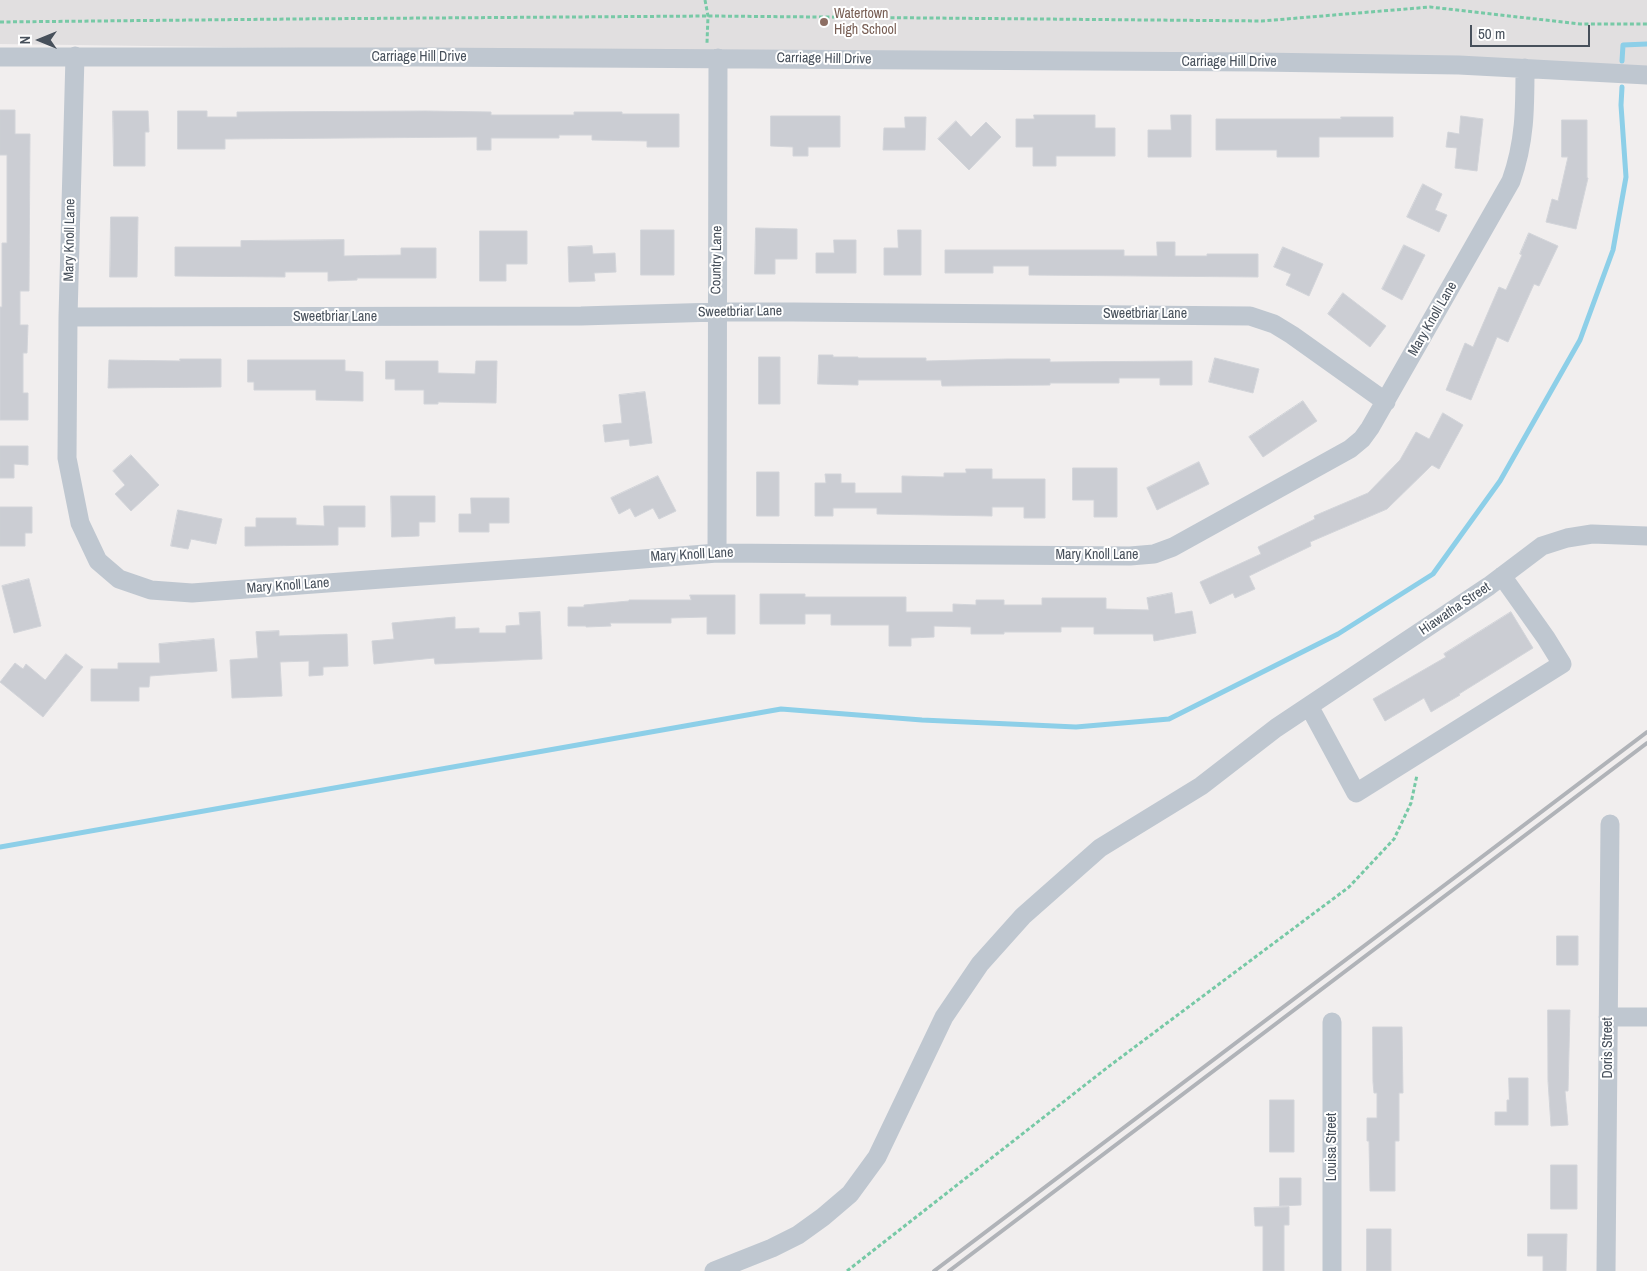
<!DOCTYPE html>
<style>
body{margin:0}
#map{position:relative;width:1647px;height:1271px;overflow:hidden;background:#f1eeee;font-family:"Archivo Narrow",sans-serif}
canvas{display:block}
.north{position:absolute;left:15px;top:15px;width:50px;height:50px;-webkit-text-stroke:4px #fff;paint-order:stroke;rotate:270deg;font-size:14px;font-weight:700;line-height:20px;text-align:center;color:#47505b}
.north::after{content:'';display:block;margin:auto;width:18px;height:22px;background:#47505b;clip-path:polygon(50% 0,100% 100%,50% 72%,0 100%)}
.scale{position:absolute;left:1470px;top:25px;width:120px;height:22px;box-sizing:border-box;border:2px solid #47505b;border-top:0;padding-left:6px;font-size:15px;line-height:18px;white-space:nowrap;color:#47505b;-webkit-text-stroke:4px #fff;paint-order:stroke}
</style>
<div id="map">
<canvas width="1647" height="1271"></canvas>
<div class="north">N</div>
<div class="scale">50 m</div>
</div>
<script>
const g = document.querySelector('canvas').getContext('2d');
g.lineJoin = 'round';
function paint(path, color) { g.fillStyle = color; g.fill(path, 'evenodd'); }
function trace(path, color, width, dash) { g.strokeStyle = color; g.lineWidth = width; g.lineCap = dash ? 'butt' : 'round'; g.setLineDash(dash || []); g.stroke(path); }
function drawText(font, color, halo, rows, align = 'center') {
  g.font = font + ' "Archivo Narrow",sans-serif'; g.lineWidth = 4; g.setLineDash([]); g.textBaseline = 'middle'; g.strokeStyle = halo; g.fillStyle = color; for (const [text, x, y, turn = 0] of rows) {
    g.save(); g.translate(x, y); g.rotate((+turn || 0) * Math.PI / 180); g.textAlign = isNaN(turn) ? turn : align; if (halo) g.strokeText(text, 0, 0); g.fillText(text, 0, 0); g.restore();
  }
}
paint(new Path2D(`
 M0,0H1647V66L0,44Z`), '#e1dfe0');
trace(new Path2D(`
 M1622,61L1623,45L1647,44
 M0,847L781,709L922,720L1076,727L1169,719L1338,634L1433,574L1500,481L1580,340L1613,250L1626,177L1621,105L1622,87`), '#8dcfe8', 5);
const building = new Path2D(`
 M0,110H15V134H30L29,291H20V325H28L27,353H23V393H28V420H0V307H2V243H7V155H0Z
 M113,111H148L149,132H145V166H114Z
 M178,111H207V117H237V112L426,111L491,112V115H574V112H622V114H679V147H647V141L592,140V135H559V138H491V150H477V137L225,139V149H178Z
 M1034,115H1095V128H1115V156H1056V166H1033V147H1016V119H1034Z
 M1171,115H1191V157H1148V130H1171Z
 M771,116H840V147H808V156H793V147L771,146Z
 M1461,116L1483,119L1477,171L1455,168L1457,148L1446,147L1448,132L1459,134Z
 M905,117H926L925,150H883L884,128H905Z
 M1341,117H1393V137H1319V157H1277V150H1216V119H1341Z
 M1562,120H1587V178H1588L1576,229L1546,222L1552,199L1558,201L1568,157H1562Z
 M956,121L971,137L986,122L1001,137L969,170L938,139Z
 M1423,184L1442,194L1435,210L1447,215L1439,232L1407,217Z
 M111,217H138L137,277H110Z
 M756,228L797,229V259H775V274H755Z
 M641,230H674V275H641Z
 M898,230H921V275H884V248H898Z
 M480,231H527V264H506V281H480Z
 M1529,233L1558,246L1539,286L1534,284L1508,342L1497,337L1471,400L1446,390L1465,343L1473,347L1499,287L1506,290L1522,255L1520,254Z
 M344,240V256L401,255V248H436V278H357V280L328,281V272H285V277L175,276V247H241V241Z
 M834,240H856V273H816V253H834Z
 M1157,242H1175V256H1207V254H1258V277L1029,275V266H993V273H945V250H1124V256H1157Z
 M1404,245L1425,255L1402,300L1382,289Z
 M592,246L593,254L615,253L616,272L594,273L595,281L569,282L568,247Z
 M1283,247L1323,264L1309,296L1286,285L1291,274L1274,267Z
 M1343,293L1386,326L1370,347L1328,314Z
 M819,355H833V357H858V358H926V361L1007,359H1050V362L1192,361V385H1160V378H1119V383H1050V385L942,386L941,380H858V385L818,384Z
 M759,357H780V404H759Z
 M1215,358L1259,369L1253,393L1209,382Z
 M180,359H221V387L108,388L109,360L180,361Z
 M248,360H345V371L363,372V401L316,400V390H254V382H248Z
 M386,361H438V373L475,374L476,361H497L496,403L438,402V404H424V390H395V379H386Z
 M645,392L652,443L630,446L629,439L605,442L603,425L622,423L619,395Z
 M1303,401L1317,421L1263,457L1249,437Z
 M1443,413L1463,425L1439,469L1432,465L1387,509L1310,542L1311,546L1249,576L1255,589L1235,598L1233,593L1210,604L1200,582L1261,554L1258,547L1315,519L1314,516L1368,493L1400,460L1416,432L1429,439Z
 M0,446H28V465L14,464V478H0Z
 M131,455L159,485L131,511L115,494L125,485L113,471Z
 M1199,462L1209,484L1157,510L1147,488Z
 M1073,468H1117V517H1094V500H1073Z
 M966,469H992V479H1045V518H1024V507H992V516L877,514V508H833V516H815V483H826L825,474H841V483H855V493H902V476L944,477V473H966Z
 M757,472H779V516H757Z
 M658,476L676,511L659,519L653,508L635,517L630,508L619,514L611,498Z
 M391,496H435V522H419V536L392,537Z
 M471,498H509V523H489V532H459V514H471Z
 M324,506H365V527H338V545L245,546V527H256V518H296V525L324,526Z
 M0,507H32V533H25V546H0Z
 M178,510L222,519L216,544L191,539L188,549L171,546Z
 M29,579L41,626L14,633L2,586Z
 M1172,593L1175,614L1192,611L1196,633L1154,641L1153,634H1094V627H1061V632H1004V634H971V627L934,626V637L911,638V646H889V625H831V614H805V624H760V594H805V597H906V612H953V604L976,605V600H1004V605H1042V598H1106V609L1149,610L1147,598Z
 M690,595H735V634H707V617L671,618V623H610L611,626L586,627V626H568V607H584V605L629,601V600H691Z
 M540,612L542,659L435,664L434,658L374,664L372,641L394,639L392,623L455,617V629L479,628V633H506V626L520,625L519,613Z
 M1511,612L1533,648L1459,694L1460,695L1431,712L1424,698L1385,721L1373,699L1446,657L1444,654Z
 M279,631V636L347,634L348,666L323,667V675L309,676V661L280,662L282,696L232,698L230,660L258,658L256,632Z
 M214,639L217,671L150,676L149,687H139V701H91V669H118V663H160L159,644Z
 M66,654L83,667L43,717L0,682L15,663L23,669L26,664L45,680Z
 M1557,936H1578V965H1557Z
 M1548,1010H1570L1568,1091H1565L1568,1125L1551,1126L1548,1081Z
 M1373,1027H1402L1403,1093H1399V1141H1395V1191H1370L1369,1141H1367V1118H1377V1093H1374L1373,1082Z
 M1509,1078H1528V1125H1495V1112H1507V1100H1509Z
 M1270,1100H1294V1152H1270Z
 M1551,1165H1577V1209H1551Z
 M1280,1178H1301V1205L1280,1206Z
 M1289,1207V1225H1284V1271H1263V1226H1255L1254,1208Z
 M1367,1229H1391V1271H1367Z
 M1528,1234H1567L1566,1271H1543V1256H1528Z`);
paint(building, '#cbcdd3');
trace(building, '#d2d4d9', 1);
trace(new Path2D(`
 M705,0L708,16L707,43
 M0,22L292,19L708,16L1262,21L1430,7L1580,24H1647
 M847,1271L1108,1067L1349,887L1394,839L1411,803L1417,775`), '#77c9a6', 3, [4, 2.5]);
trace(new Path2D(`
 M75,56L68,317L67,458L80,523L98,561L119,579L151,590L192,593L544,567L717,553L1130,556L1154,554L1173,547L1350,449L1362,439L1370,428L1511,181C1525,142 1525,108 1525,68
 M0,57H418L1258,62L1459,65L1647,75
 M68,317L581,316L717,312H793L1250,316L1274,324L1292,335L1386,402
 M717,553L718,58
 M1309,706L1356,793L1562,664L1546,638L1502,576
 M1608,1017H1647
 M714,1271L772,1248L798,1235L823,1217L850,1194L877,1157L944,1017L980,964L1023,916L1100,848L1201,786L1276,728L1489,586L1542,546L1567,538L1592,534L1647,536
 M1332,1271V1022
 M1606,1271L1610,824`), '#bfc7d0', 19);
trace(new Path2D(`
 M934,1271L1647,732
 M949,1271L1647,743`), '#b0b3b8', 4);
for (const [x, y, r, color] of [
 [824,22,5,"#8d6e63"]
]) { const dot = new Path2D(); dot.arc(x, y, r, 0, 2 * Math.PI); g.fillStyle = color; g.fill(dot); trace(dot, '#fff', 2); }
drawText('14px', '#785e54', '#fff', [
 ["Watertown",834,14],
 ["High School",834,30]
], 'left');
drawText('14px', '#47505b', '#fff', [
 ["Carriage Hill Drive",419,57],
 ["Carriage Hill Drive",824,59,1],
 ["Carriage Hill Drive",1229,62],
 ["Mary Knoll Lane",70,240,-89],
 ["Country Lane",717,260,-89],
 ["Sweetbriar Lane",740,312,-1],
 ["Sweetbriar Lane",1145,314],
 ["Sweetbriar Lane",335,317],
 ["Mary Knoll Lane",1433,319,-60],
 ["Mary Knoll Lane",692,555,-3],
 ["Mary Knoll Lane",1097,555],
 ["Mary Knoll Lane",288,586,-4],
 ["Hiawatha Street",1455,609,-34],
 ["Doris Street",1608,1048,-90],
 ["Louisa Street",1332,1147,-90]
]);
</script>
